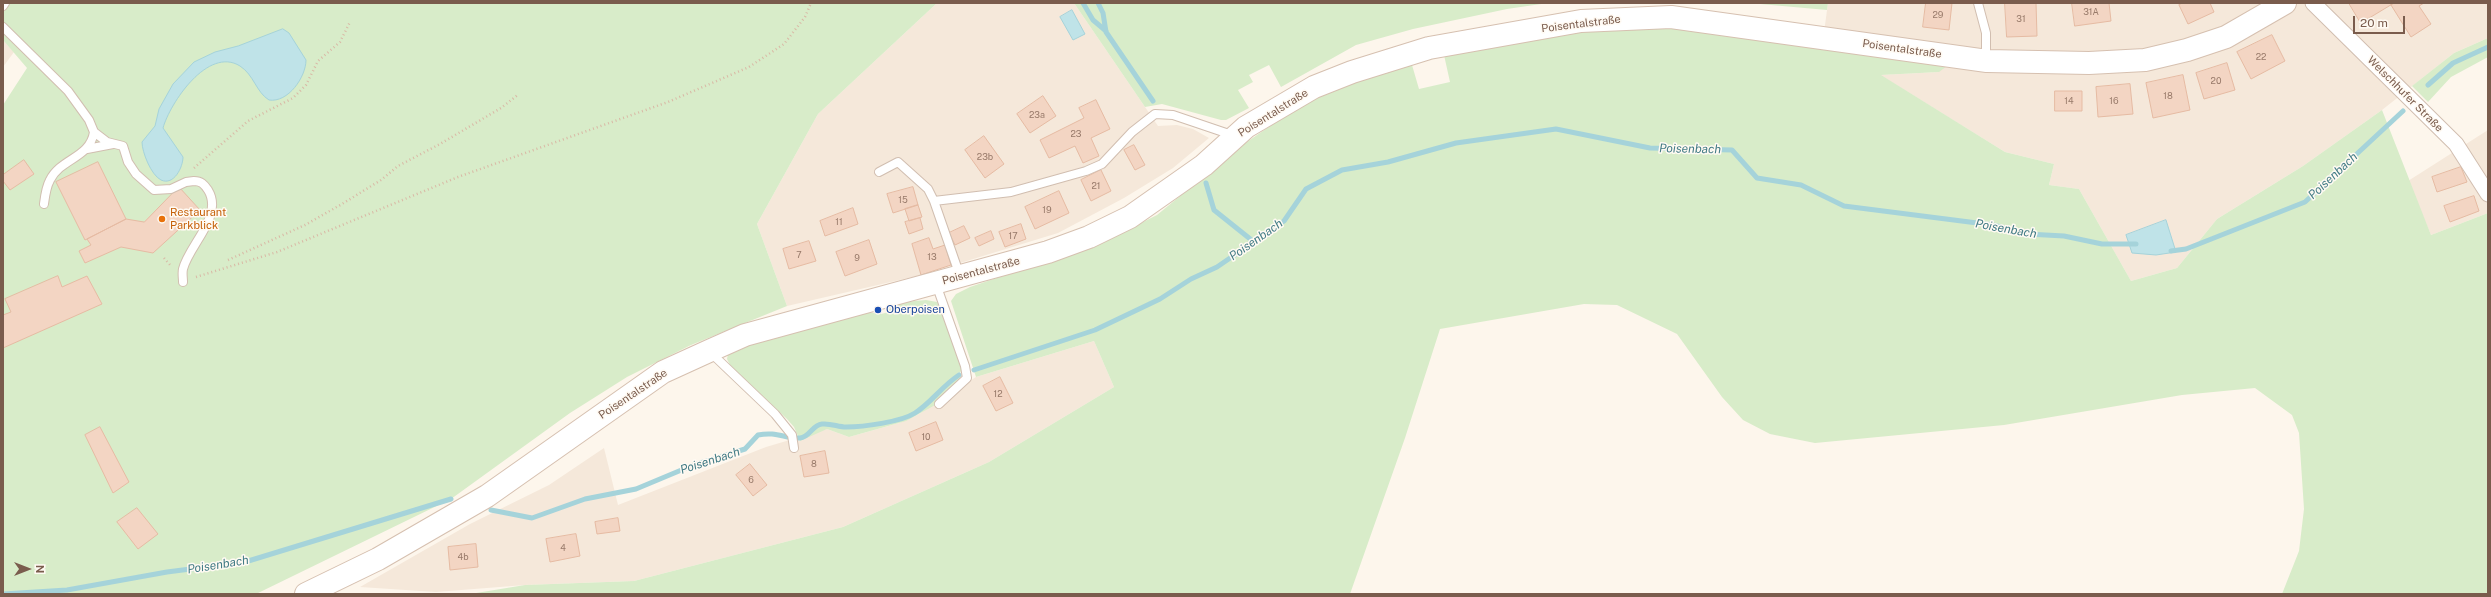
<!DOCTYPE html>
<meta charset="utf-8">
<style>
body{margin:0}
#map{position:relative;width:2491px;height:597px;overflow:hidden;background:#fdf6ec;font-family:"Public Sans",sans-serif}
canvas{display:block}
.frame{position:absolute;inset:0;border:4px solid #7a5c4d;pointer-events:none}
.north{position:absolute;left:8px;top:549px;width:40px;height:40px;-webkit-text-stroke:3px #fffaf3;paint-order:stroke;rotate:90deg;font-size:11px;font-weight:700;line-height:16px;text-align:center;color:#7a5c4d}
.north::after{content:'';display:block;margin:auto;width:14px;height:18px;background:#7a5c4d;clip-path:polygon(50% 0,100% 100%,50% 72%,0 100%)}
.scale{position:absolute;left:2353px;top:16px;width:52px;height:18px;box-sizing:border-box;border:2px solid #7a5c4d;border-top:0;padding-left:5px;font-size:12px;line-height:14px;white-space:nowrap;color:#7a5c4d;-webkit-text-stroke:3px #fffaf3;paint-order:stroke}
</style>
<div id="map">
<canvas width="2491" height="597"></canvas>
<div class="frame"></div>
<div class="north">N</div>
<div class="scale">20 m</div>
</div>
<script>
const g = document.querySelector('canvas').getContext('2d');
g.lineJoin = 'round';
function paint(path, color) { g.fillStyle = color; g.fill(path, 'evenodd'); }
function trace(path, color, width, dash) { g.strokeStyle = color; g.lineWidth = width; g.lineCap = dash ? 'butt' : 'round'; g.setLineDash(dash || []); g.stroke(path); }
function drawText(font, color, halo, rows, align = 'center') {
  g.font = font + ' "Public Sans",sans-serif'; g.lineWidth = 3; g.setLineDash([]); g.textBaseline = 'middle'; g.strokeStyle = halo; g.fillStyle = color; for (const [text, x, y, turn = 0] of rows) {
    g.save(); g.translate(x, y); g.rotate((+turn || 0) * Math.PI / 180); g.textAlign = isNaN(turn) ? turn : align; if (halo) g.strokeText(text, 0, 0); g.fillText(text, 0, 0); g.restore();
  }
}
paint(new Path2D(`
 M937,3H1074L1158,126L1177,125L1193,129L1209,138L1173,168L1124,198L1058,233L921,275L787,306L757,224L818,114Z
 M1828,3H2488V38L2454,53L2382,110L2303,166L2217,219L2177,268L2131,281L2079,189L2049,185L2054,164L2005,152L1880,75L1939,72L1822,47Z
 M3,40L14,52L3,67Z
 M2488,130V213L2431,235L2408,181Z
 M1094,341L1114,387L989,462L843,527L634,581L525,585L436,592L360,587L470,524L549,485L604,448L618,505L766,447L827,429L849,437L899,423L919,414L976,377Z`), '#f5e8da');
paint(new Path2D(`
 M3,3H937L818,114L757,224L787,306L691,345L627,377L570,413L451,499L256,594H3V105L27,68L3,40Z
 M1074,3H1548L1507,9L1413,29L1356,45L1281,87L1269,65L1249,75L1253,82L1238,90L1249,108L1226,120H1221L1162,104L1145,107Z
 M1749,3H1828L1827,10Z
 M1675,27L1947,66L1939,72L1881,75L2005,152L2054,164L2049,185L2079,189L2131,281L2177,268L2217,219L2303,166L2382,110L2431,235L2488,213V594H2282L2299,551L2304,509L2299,433L2292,415L2255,388L2182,395L2004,425L1815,443L1770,434L1743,420L1722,397L1677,334L1617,305L1584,304L1440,329L1405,438L1350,594H470L525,585L634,581L843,527L989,462L1114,387L1094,341L976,377L951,301L956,294L970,287L1103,242L1157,215L1241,146L1292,111L1339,87L1412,65L1419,89L1450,82L1444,55L1550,35L1612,29Z
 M2488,38V57L2451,77L2428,102L2412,86L2454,53Z
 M926,300L937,302L960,356L962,371L958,373L961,381L937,404L906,421L849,437L827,429L800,441L794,427L787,419L730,365L727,359L728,354L745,346L867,312L881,314L889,312V309C901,302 912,301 926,300Z`), '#d8ecc9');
const water = new Path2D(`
 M1072,10L1085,34L1073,40L1060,17Z
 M283,29L289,33L306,60C306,77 288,103 269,100C256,92 254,75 240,66C208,46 170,103 163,128L183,157C183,167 174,186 161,180C151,175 142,152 142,142L155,126L159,109L173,84L194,62L215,52L238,46Z
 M2166,220L2176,252L2156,255L2132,253L2126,235Z`);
paint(water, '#bfe3e8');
trace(water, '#a5d3da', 1);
trace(new Path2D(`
 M1083,3L1093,20L1106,31
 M1098,3L1103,13L1106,32L1153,101
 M2428,85L2453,63L2488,47
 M1206,183L1214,210L1254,242
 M2171,251L2186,249L2305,202L2403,111
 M974,370L1095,330L1160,299L1191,279L1217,267L1284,221L1306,189L1342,170L1388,162L1456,143L1556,129L1650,148L1732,150L1757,178L1801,185L1844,206L1993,225L2027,234L2064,236L2102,244H2136
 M491,510L532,518L585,499L636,489L691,466L745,449L758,435C777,431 785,439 800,438C810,437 812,425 822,424C831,423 838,427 846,427C863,427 901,422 915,413C931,403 942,386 959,375
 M3,594L67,590L167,572L245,562L451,499`), '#a5d3da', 5);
const building = new Path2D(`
 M1926,3H1952L1949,30L1923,27Z
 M2005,3H2036L2037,36L2007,37Z
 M2072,3H2109L2111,21L2075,26Z
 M2183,3H2210L2214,12L2188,24L2179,5Z
 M2349,3H2394L2361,23Z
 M2394,3H2424L2419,6L2431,24L2411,37L2391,5Z
 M2272,35L2285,61L2251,79L2237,52Z
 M2227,63L2235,90L2204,99L2196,73Z
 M2183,75L2190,110L2153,118L2146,83Z
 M2130,84L2133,114L2098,117L2096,87Z
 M2055,91H2082V111H2055Z
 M1043,96L1056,116L1030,133L1017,114Z
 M1096,100L1110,129L1091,138L1099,156L1083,163L1075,146L1049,158L1040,140L1084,118L1079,108Z
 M984,136L1004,164L985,178L965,150Z
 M1134,145L1145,165L1135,170L1124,150Z
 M24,160L34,174L10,190L3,181V175Z
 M98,162L126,219L85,240L56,182Z
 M2461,167L2467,182L2437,192L2432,177Z
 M1101,170L1111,191L1091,201L1081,180Z
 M179,187L200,210L153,253L121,247L85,263L79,251L91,245L87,239L126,219L144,222Z
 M913,187L918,205L893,213L887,194Z
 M1059,191L1069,213L1035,229L1025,207Z
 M2474,196L2479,211L2450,222L2444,206Z
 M918,205L922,217L909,221L905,209Z
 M853,208L858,224L825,236L820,221Z
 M920,218L923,229L909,234L905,222Z
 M1021,224L1026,239L1005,247L999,232Z
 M964,226L970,238L955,245L949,233Z
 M991,231L994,239L979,246L975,238Z
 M929,238L933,249L945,245L951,265L921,275L912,244Z
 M869,240L877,264L845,276L836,252Z
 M809,241L816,261L789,269L783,249Z
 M58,276L62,287L87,276L102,304L3,348V315L11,312L5,299Z
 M1000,377L1013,403L996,411L983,386Z
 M936,422L943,440L916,451L909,433Z
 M100,427L129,482L113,493L85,435Z
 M825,451L829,473L804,477L800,456Z
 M750,464L767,485L753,496L736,475Z
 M137,508L158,534L138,549L117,522Z
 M618,518L620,531L597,534L595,522Z
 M576,534L580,556L550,562L546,539Z
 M476,544L478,567L450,570L448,547Z`);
paint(building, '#f3d5c3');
trace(building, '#e6bba3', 1);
const service = new Path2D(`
 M1978,3L1986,33V61
 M3,6L5,3
 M3,27L68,91L89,120L94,132L107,142L123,146L128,162L136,174L154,190L171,189L186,182L194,181C201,181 204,184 208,190C224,216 189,245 183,269C182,273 183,278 183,282
 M87,149L113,144
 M879,172L898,162L928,189L934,201L1011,192L1086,171L1102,164L1132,132L1155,114L1173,115L1235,136
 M934,201L960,276
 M44,204C45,196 46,187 50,180C61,158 90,158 94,132
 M936,284L965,366L967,378L939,404
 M710,352L775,414L792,435L794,448`);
const minor = new Path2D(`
 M2313,3L2456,144L2488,194`);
const secondary = new Path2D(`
 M306,594L378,559L487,496L663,372L709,351L745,335L1048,252L1089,237L1130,217L1204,165L1246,127L1314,87L1352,72L1429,48L1581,21L1671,17L1987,61L2089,63L2145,60L2187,50L2226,37L2285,3`);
trace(service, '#d1beb0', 10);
trace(minor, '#d1beb0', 17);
trace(secondary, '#d6c0b0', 24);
trace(new Path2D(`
 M194,168L248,121L293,98L306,85L318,61L340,42L350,22
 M164,258L171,266
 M228,260L305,225L342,204L381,180L398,166L440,144L501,108L519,94
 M196,277L277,252L458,177L668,102L749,67L784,44L805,17L811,3`), '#d9b8a5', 2.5, [1, 3]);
trace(service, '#fff', 8);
trace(minor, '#fff', 15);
trace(secondary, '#fff', 22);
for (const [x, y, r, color] of [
 [162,219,4,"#e8710a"],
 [878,310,4,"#1a4fb4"]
]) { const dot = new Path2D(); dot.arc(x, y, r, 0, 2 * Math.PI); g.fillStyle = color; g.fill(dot); trace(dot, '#fffaf3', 1.5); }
drawText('9px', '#987a6a', null, [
 ["31A",2091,12],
 ["29",1938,15],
 ["31",2021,19],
 ["22",2261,57],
 ["20",2216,81],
 ["18",2168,96],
 ["14",2069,101],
 ["16",2114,101],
 ["23a",1037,115],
 ["23",1076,134],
 ["23b",985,157],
 ["21",1096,186],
 ["15",903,200],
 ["19",1047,210],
 ["11",839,222],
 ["17",1013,236],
 ["7",799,255],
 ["13",932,257],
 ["9",857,258],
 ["12",998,394],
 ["10",926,437],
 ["8",814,464],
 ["6",751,480],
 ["4",563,548],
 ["4b",463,557]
]);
drawText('11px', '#7a5c4d', '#fffaf3', [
 ["Poisentalstraße",1581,24,-7],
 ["Poisentalstraße",1902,49,8],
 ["Welschhufer Straße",2405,94,45],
 ["Poisentalstraße",1273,113,-32],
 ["Poisentalstraße",981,271,-15],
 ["Poisentalstraße",633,394,-34]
]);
drawText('11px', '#c56008', '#fffaf3', [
 ["Restaurant",170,213],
 ["Parkblick",170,226]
], 'left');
drawText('11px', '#164399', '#fffaf3', [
 ["Oberpoisen",886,310]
], 'left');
drawText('italic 12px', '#437c86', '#fffaf3', [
 ["Poisenbach",1690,149,1],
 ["Poisenbach",2333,176,-43],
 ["Poisenbach",2006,229,10],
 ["Poisenbach",1256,240,-35],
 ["Poisenbach",710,461,-18],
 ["Poisenbach",218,565,-9]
]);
</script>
